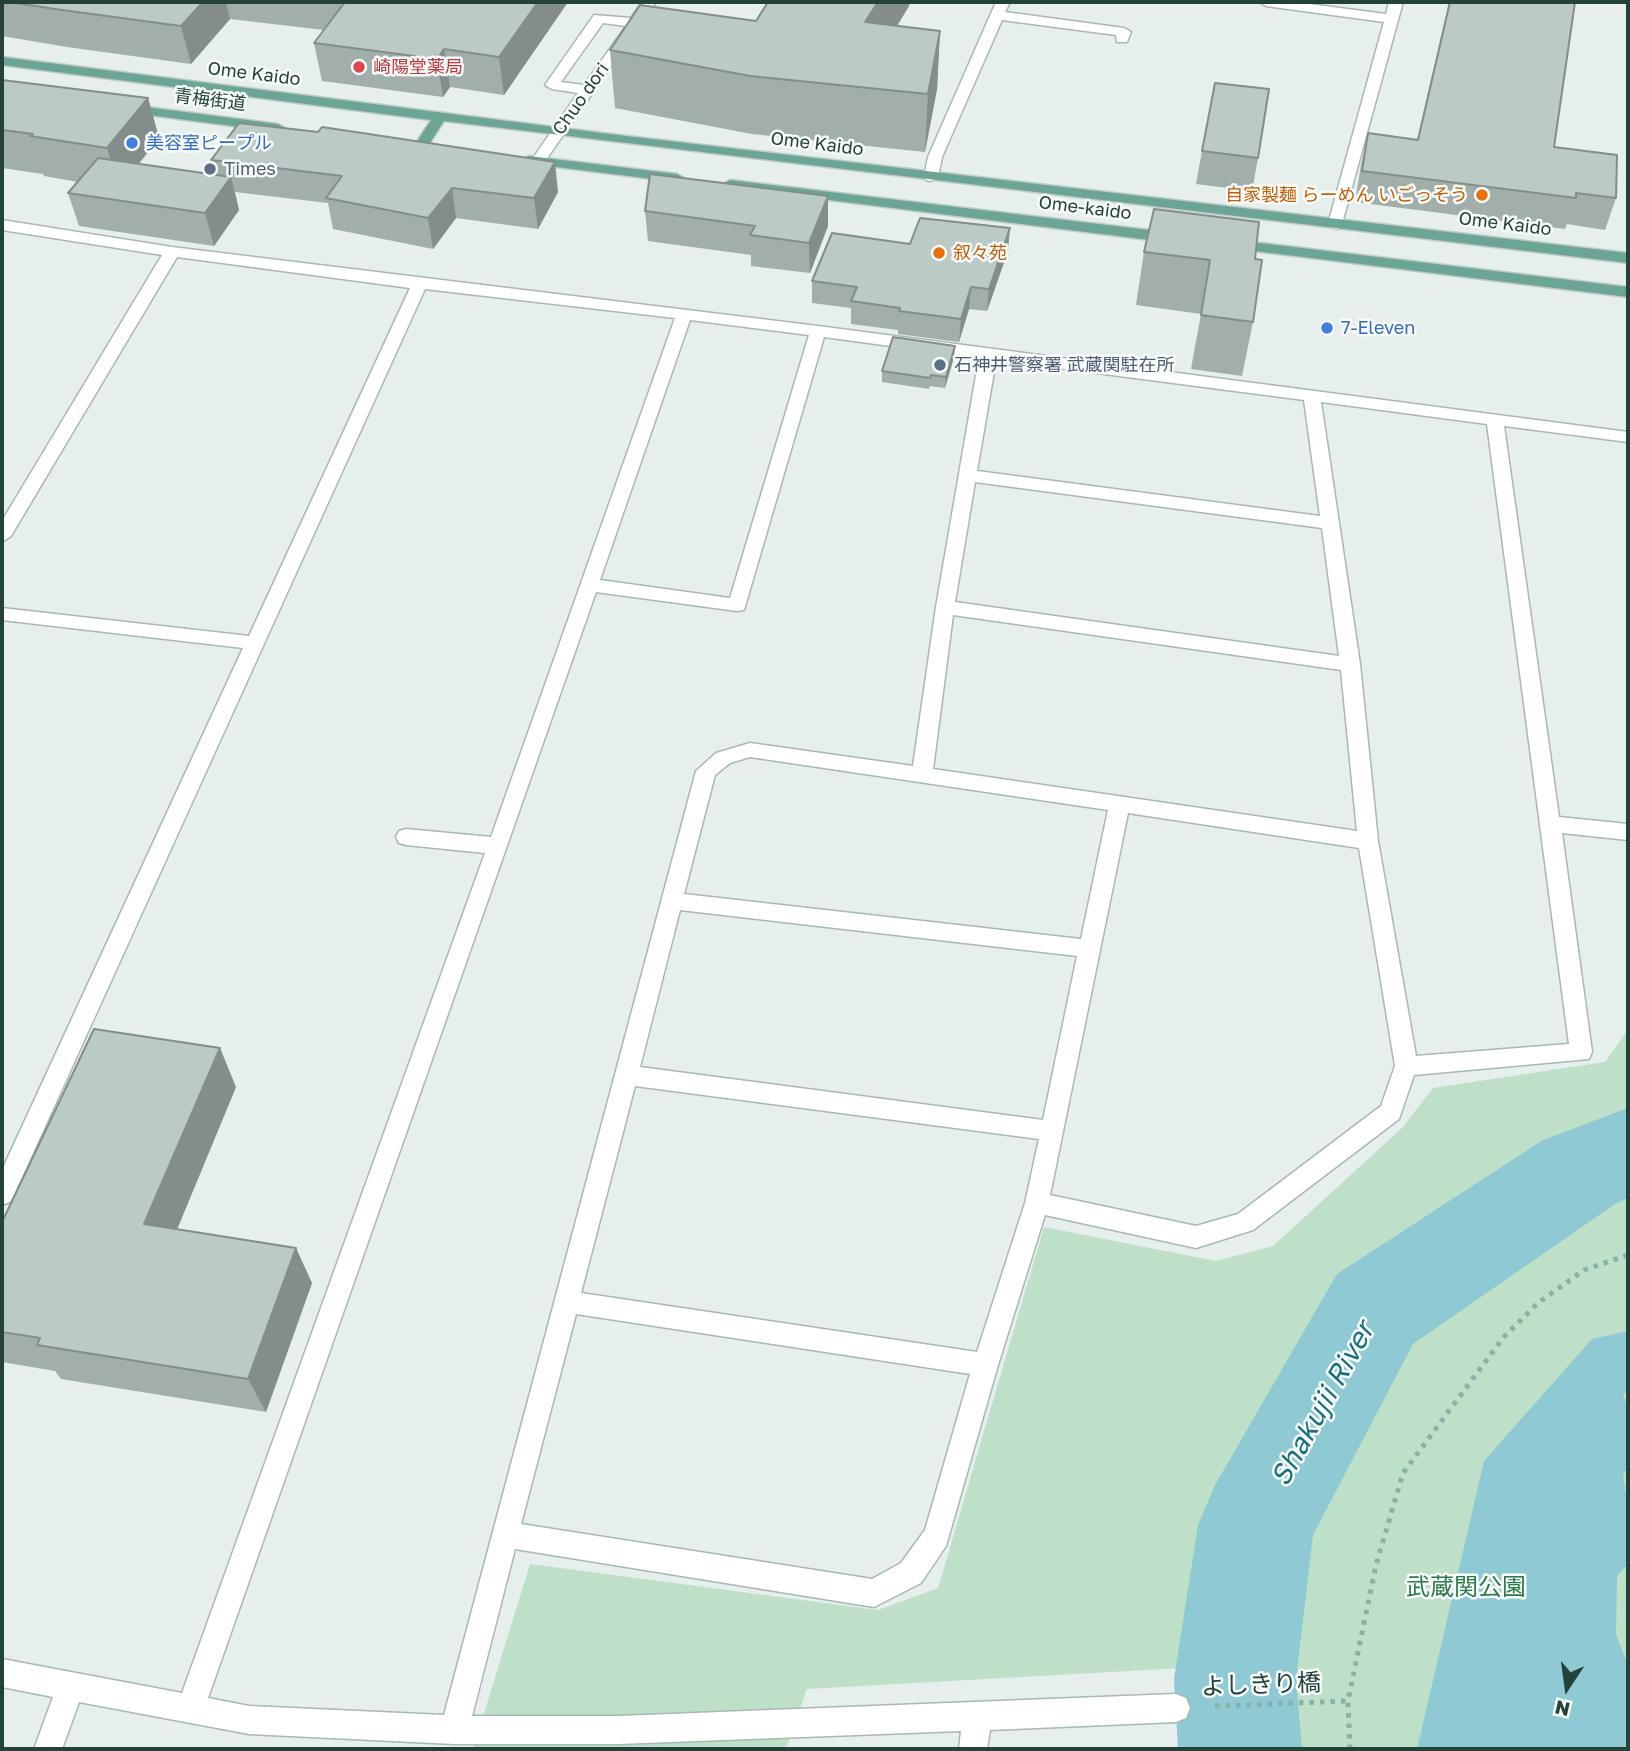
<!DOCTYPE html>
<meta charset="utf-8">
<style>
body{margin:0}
#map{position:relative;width:1630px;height:1751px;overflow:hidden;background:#e6efeb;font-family:"Golos Text",sans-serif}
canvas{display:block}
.frame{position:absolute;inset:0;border:4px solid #24423a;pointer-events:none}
.north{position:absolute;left:1532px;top:1653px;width:70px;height:70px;-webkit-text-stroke:5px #f7fbf9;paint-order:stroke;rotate:193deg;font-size:19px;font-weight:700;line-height:28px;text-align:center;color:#24423a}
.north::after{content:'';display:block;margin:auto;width:24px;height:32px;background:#24423a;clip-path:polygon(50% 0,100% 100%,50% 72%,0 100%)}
</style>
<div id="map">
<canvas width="1630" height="1751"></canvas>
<div class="frame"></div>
<div class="north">N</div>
</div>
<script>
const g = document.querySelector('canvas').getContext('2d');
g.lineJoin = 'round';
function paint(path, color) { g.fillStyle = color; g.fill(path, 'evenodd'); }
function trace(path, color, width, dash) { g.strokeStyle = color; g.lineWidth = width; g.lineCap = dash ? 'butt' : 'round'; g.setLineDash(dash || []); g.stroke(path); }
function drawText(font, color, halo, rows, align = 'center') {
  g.font = font + ' "Golos Text","Noto Sans JP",sans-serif'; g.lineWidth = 5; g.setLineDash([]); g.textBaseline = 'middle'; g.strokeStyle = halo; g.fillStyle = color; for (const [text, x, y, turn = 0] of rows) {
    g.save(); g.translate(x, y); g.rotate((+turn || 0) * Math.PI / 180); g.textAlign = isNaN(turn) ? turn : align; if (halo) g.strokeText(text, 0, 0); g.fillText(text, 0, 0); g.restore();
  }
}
paint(new Path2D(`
 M1628,1030V1749H1255L1236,1665L807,1689L786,1749H473L530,1564L878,1610L938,1588L1044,1227L1216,1261L1273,1246L1402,1128L1433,1088L1605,1062Z`), '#bfe0c8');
paint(new Path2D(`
 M1628,1331V1389L1623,1395L1628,1409V1467L1623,1474L1628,1509V1564L1617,1576L1616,1635L1628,1665V1749H1417L1484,1461L1592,1339Z`), '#8ec9d4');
paint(new Path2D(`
 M1628,1108V1198L1615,1204L1413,1344L1313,1535L1296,1679L1302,1749H1178L1174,1679L1198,1525L1215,1485L1337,1274L1543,1140Z`), '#8ec9d4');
const minor = new Path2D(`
 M642,2H656L543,164H533L531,161L578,93L552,89L545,85L594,15L631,18ZM603,23L626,26L584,85L561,82Z
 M996,2H1010L1005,12L1124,28L1131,32L1127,42H1117L1116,35L1002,20L942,157L938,177L931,181L926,180L924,177L928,157Z
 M1259,2H1294L1386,14L1389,2H1403L1341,227L1336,229L1328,224L1384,22L1266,6Z
 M2,220L172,247L818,326L1628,432V442L1504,426L1559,817L1628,824V840L1562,833L1592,1052L1589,1059L1414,1075L1399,1119L1253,1230L1196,1248L1045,1215L998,1365L946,1546L921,1583L874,1607L515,1549L472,1716H619L1176,1694L1186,1698L1190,1708L1186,1718L1176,1722L990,1730L987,1749H959L961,1731L619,1744H454L249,1734L79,1702L62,1749H34L53,1697L2,1687V1659L182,1693L485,853L406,845L399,843L396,837L399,831L406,829L491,837L675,318L425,289L14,1195L10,1202L2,1205V1170L243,648L2,620V608L249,636L410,288L177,257L11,536L2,542V521L162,255L2,230ZM690,320L809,335L730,598L600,580ZM824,337L979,358L936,607L913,766L750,743L716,753L696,771L444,1715L249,1706L208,1698L596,592L737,611L744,610ZM996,360L1304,400L1320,516L977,471ZM1321,402L1487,424L1569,1044L1416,1056L1378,841L1360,664ZM975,482L1322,528L1339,656L955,602ZM953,615L1341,670L1357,831L933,769ZM750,757L1108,810L1081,939L684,894L715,775L730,763ZM1128,813L1359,848L1395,1066L1381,1106L1238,1214L1196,1226L1050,1195ZM680,910L1077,956L1043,1120L640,1067ZM635,1086L1039,1139L1025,1203L977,1352L581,1293ZM576,1314L970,1374L925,1530L901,1563L872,1579L521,1524Z`);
const major = new Path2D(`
 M2,57L618,135L1628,253V263L444,121L426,149L421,150L414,146L431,120L2,65Z
 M123,104L278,124L285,128L278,132L118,111L116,108Z
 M529,156L677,174L684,178L677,182L524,163L522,160Z
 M730,180L1174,233L1182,238L1174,243L725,187L723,184Z
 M1227,239L1628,287V297L1222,247L1219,244Z`);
trace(minor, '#a8b8b2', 3);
trace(major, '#c2cac8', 3);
trace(new Path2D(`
 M1215,1706L1348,1701
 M1350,1749L1348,1701L1376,1565L1403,1473L1503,1338L1538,1303L1584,1270L1628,1255`), '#86b3a5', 5, [4.5, 6]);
paint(minor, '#fff');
paint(major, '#6aa596');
paint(new Path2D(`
 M2,2H568L504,95L450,87L443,97L322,81L314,43L324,30L230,19L191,64L67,47L2,36Z
 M1449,2H1575L1554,147L1616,198L1605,230L1567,224L1565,229L1355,202L1361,165L1368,133L1417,140Z
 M909,6L897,26L940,31L937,89L925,152L752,134L615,108L610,50Z
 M2,80L148,98L159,138L139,164L215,175L211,160L558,192L538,229L456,218L433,249L333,229L328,203L235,192L239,210L214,246L79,226L68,193L78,182L44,176L43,174L2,168Z
 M1202,151L1258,158L1252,191L1196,184Z
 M828,196V226L810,273L751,266V255L648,241L645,211Z
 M910,244L1008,251L987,311L969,309L959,342L898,334V330L851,324V308L812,303V281Z
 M1144,252L1255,259L1253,322L1242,376L1191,369L1201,314L1136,305Z
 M954,357L945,388L930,386L929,389L882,382V371Z
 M236,1087L177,1229L312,1283L266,1412L61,1379L55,1371L2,1362V1222Z`), '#a1aea9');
paint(new Path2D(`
 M203,2H226L230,19L191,64L181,26Z
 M538,2H568L504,95L499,57Z
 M878,2H910L909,6L864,80L865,22Z
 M940,31L937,89L925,152L928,94Z
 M444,49L450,87L443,97L437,59Z
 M148,98L159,138L119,188L107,148Z
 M555,162L558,192L538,229L534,198Z
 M231,177L239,210L214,246L205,213Z
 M452,188L456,218L433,249L428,218Z
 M828,196V226L810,273L809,243Z
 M1010,228L1008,251L987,311L989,289Z
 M971,287L969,309L959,342L961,319Z
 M955,346L954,357L945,388L946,377Z
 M220,1048L236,1087L164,1261L144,1224Z
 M296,1248L312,1283L266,1412L248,1379Z`), '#838d89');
const building = new Path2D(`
 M10,2H203L181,26L55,9Z
 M345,2H538L499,57L444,49L437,59L314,43Z
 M768,2H878L865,22L940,31L928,94L750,76L610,50L640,5L756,21Z
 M1450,2H1575L1554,147L1617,155L1616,198L1576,193V198L1362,171L1368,133L1418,140Z
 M2,80L148,98L107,148L30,136L33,134L2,130Z
 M1215,83L1269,89L1258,158L1202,151Z
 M239,123L318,132L322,127L555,162L534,198L452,188L428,218L326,198L342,176L211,160Z
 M98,158L231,177L205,213L68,193Z
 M650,174L828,196L809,243L750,235L755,226L645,211Z
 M1154,209L1259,222L1255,259L1262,260L1253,322L1201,315L1210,260L1144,252Z
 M920,218L1010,228L989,289L971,287L961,319L899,311L900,308L851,301L857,287L812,281L832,233L910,244Z
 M893,337L955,346L946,377L931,375L930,378L882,371Z
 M94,1029L220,1048L144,1224L296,1248L248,1379L37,1345L40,1338L2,1332V1222Z`);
paint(building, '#bbcac4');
trace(building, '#838d89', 2);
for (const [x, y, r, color] of [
 [359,67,7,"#e0444e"],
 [132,143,7,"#3f7fe0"],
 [210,169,7,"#5c6f8a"],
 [1482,195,7,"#e8710a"],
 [939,253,7,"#e8710a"],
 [1327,328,7,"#3f7fe0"],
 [940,365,7,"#5c6f8a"]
]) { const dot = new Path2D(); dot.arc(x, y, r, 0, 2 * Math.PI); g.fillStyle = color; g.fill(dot); trace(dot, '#f7fbf9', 2.5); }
drawText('18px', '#be3a42', '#f7fbf9', [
 ["崎陽堂薬局",373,67]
], 'left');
drawText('18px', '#24423a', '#f7fbf9', [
 ["Ome Kaido",254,74,7],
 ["Chuo dori",581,99,-55],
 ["青梅街道",210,100,7],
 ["Ome Kaido",817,144,7],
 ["Ome-kaido",1085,208,7],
 ["Ome Kaido",1505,224,7]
]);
drawText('18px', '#366cbe', '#f7fbf9', [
 ["美容室ピープル",146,143],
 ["7-Eleven",1341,328]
], 'left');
drawText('18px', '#4e5e75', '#f7fbf9', [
 ["Times",224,169],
 ["石神井警察署 武蔵関駐在所",954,365]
], 'left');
drawText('18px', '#c56008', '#f7fbf9', [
 ["自家製麺 らーめん いごっそう",1468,195],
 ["叙々苑",953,253,"left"]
], 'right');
drawText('24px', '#2d7a4b', '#f7fbf9', [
 ["武蔵関公園",1466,1587]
]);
drawText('24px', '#24423a', '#f7fbf9', [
 ["よしきり橋",1261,1685,-2]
]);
drawText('italic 28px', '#1c6f80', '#f7fbf9', [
 ["Shakujii River",1323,1404,-61]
]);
</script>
